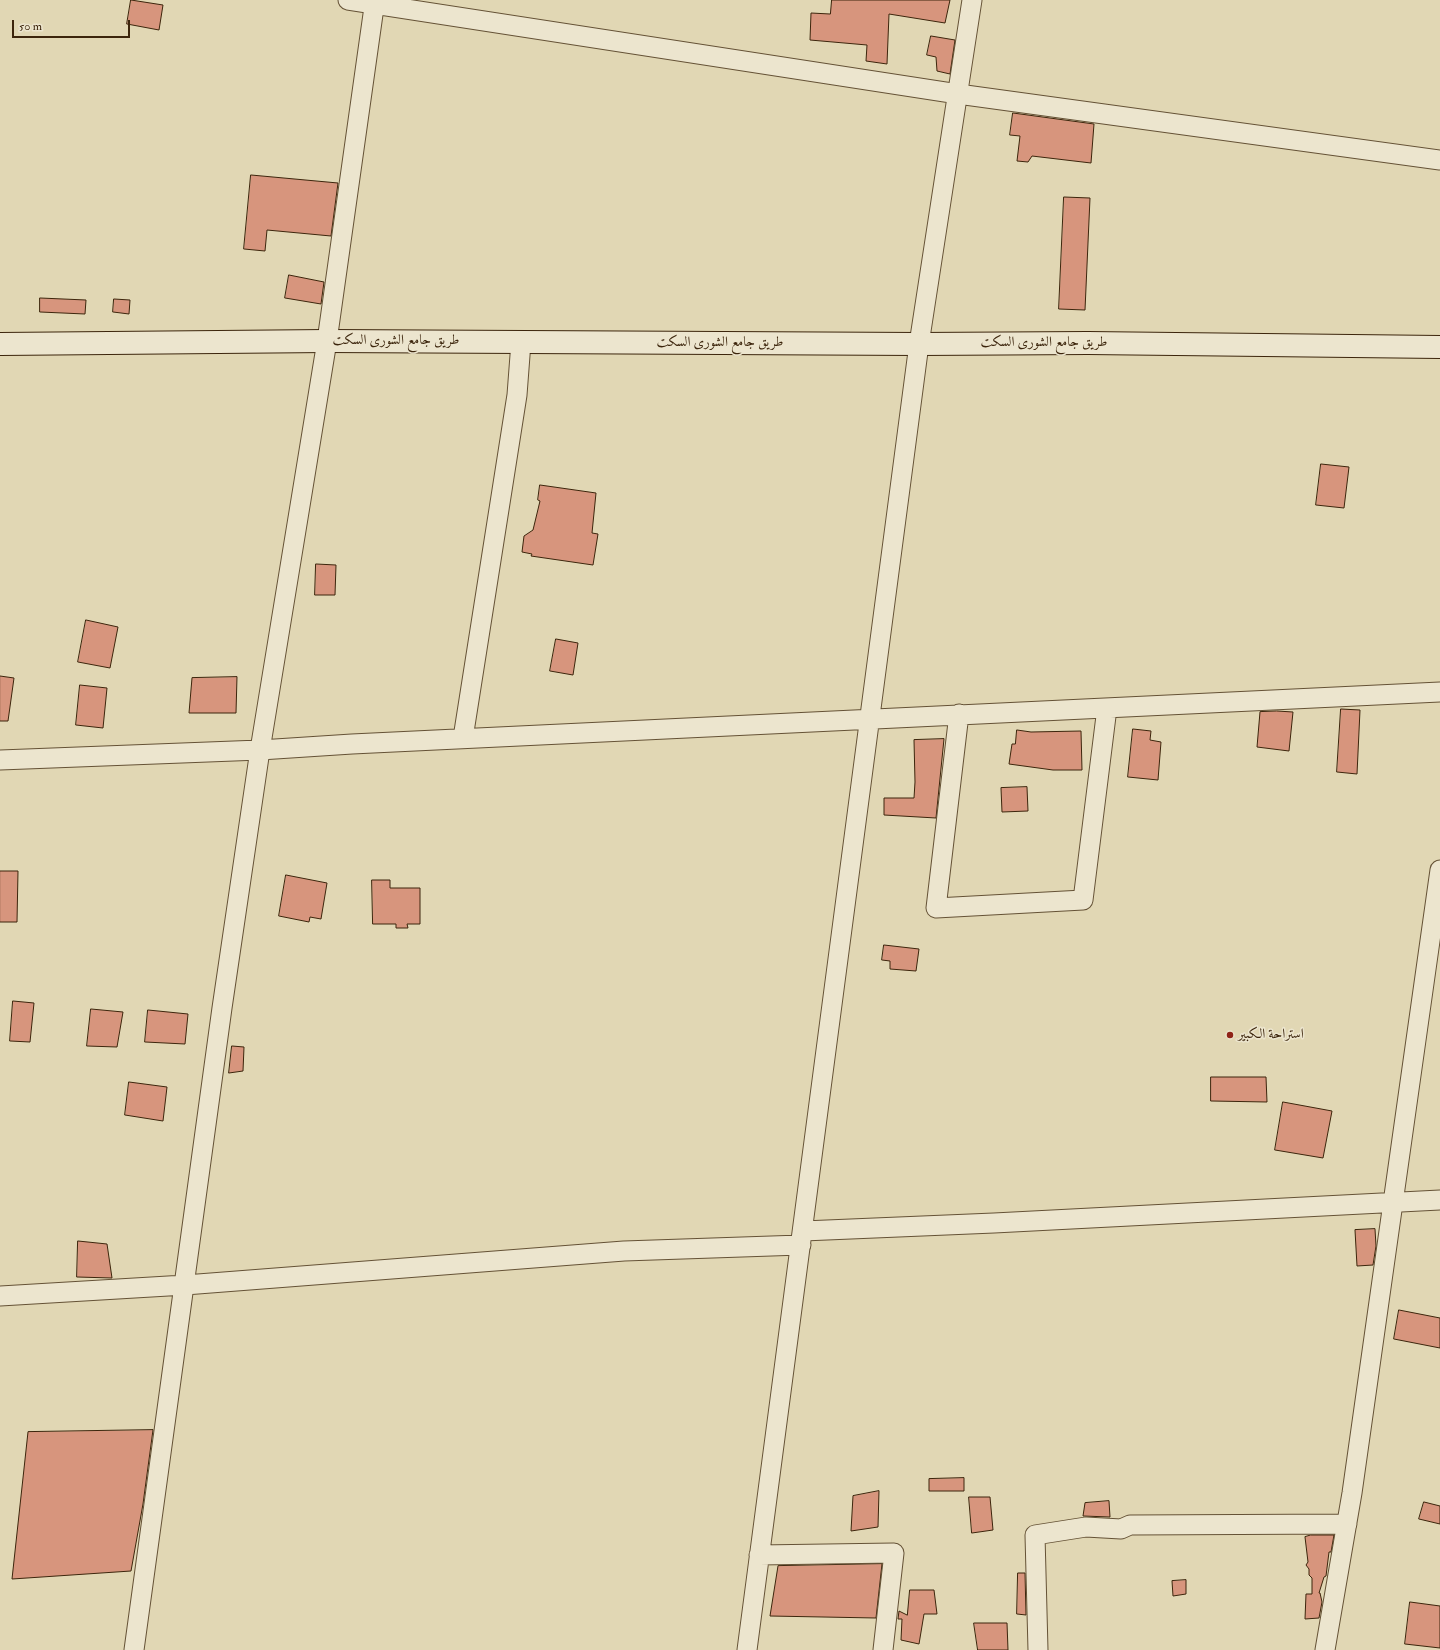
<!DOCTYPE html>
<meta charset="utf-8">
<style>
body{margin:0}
#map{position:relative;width:1440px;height:1650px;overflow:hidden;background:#e1d7b4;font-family:"IM FELL Double Pica",serif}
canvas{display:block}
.scale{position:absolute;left:12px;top:20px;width:118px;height:18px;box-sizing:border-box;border:2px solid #3c250c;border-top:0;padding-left:5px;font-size:12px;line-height:14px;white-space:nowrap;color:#3c250c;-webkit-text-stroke:3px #ece5ce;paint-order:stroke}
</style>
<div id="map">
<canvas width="1440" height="1650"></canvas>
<div class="scale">50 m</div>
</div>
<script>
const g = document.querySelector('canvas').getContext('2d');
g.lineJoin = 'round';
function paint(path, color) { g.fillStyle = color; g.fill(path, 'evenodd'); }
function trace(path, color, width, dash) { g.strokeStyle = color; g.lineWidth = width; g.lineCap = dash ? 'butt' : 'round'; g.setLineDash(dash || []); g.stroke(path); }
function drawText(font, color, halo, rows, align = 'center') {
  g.font = font + ' "IM FELL Double Pica",Amiri,serif'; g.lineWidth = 3; g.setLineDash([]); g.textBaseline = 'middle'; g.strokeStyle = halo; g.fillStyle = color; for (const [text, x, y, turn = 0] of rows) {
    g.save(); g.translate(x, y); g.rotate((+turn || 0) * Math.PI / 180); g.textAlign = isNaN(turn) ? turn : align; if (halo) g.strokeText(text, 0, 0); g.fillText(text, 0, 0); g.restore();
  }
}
const building = new Path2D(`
 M131,0L163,5L159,30L127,24Z
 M832,0H950L945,23L889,14L887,64L866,61L867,45L810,40L811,13L830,14Z
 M931,36L955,40L950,74L937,71L936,57L927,55Z
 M1013,113L1094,124L1091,163L1032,156L1028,162L1017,161L1020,136L1010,135Z
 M251,175L338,183L331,236L267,230L265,251L244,249Z
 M1064,197L1090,198L1085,310L1059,309Z
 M289,275L324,282L321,304L285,298Z
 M40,298L86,300L85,314L40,312Z
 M114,299L130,300L129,314L113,312Z
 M1321,464L1349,467L1344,508L1316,505Z
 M540,485L596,493L592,533L598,534L593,565L531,556L532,554L522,552L524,536L533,530L540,501L538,500Z
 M316,564L336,565L335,595H315Z
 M86,620L118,627L110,668L78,662Z
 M556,639L578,643L573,675L550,671Z
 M0,676L14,678L8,721H0Z
 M237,677L236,713H189L192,678Z
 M80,685L107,688L103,728L76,725Z
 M1341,709L1360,710L1357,774L1337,772Z
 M1277,711L1293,712L1289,751L1257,747L1260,712Z
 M1133,729L1151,731L1150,740L1161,742L1158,780L1128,777Z
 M1017,730L1031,732L1081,731L1082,770H1053L1009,764L1012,744H1015Z
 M944,739L936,818L884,815V798H914L915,782L914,740Z
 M1027,787L1028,811L1002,812L1001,788Z
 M0,871H18L17,922H0Z
 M286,875L327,883L321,919L310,917L309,922L279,916Z
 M372,880H390V888H420V924H407L408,928H396V924H373Z
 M884,945L919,949L916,971L890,969V961L882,960Z
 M13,1001L34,1003L30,1042L10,1041Z
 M91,1009L123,1012L117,1047L87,1046Z
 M148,1010L188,1014L185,1044L145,1042Z
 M232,1046L244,1047L243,1071L229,1073Z
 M1211,1077H1266L1267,1102L1211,1101Z
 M129,1082L167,1087L163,1121L125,1115Z
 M1283,1102L1332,1111L1323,1158L1275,1150Z
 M1375,1229L1376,1246L1373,1265L1357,1266L1355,1230Z
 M78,1241L107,1244L112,1278L77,1277Z
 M1399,1310L1440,1318V1348L1394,1339Z
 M153,1430L143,1504L131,1571L12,1579L28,1432Z
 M964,1478V1491H929V1479Z
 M879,1491L878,1527L851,1531L853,1496Z
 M969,1497H990L993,1530L972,1533Z
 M1109,1501L1110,1517L1083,1516L1085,1503Z
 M1424,1502L1440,1506V1524L1419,1519Z
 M1311,1535H1334L1331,1552H1329L1326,1576L1324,1577L1319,1593H1320L1322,1602L1319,1618L1305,1619L1306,1594H1312V1578L1309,1575V1569L1306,1565L1308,1562L1305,1537Z
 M882,1564L876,1618L770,1616L778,1566Z
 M1018,1573H1025L1026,1615L1017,1614Z
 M1186,1580V1594L1173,1596L1172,1581Z
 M910,1590H934L937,1614H924L919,1644L901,1640L902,1619H898L899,1611L907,1615Z
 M1410,1602L1440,1606V1648L1405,1644Z
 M974,1623H1007L1008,1650H978Z`);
paint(building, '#d7957d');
trace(building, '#3c250c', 1);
const minor = new Path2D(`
 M348,0L958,94L1440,160
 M959,714L936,908L1083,900L1107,708
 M463,738L517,395L521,342
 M0,760L260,750L352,744L1440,692
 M803,1231L994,1223L1440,1200
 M0,1296L185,1285L624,1251L801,1245
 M759,1555L894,1553L883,1650
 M134,1650L222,1008L260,750L327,341L375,0
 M747,1650L919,344L972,0
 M1038,1650L1035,1535L1086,1527L1121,1529L1130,1525L1347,1524
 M1325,1650L1352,1493L1440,870`);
const secondary = new Path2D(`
 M0,344L327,341L919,344L1088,343L1440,347`);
trace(minor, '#655236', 21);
trace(secondary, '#3c250c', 24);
trace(minor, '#ece5ce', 19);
trace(secondary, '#ece5ce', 22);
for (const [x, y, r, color] of [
 [1230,1035,4,"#8f2418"]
]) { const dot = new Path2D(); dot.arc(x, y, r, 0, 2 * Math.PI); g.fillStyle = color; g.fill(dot); trace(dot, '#ece5ce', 1.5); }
drawText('14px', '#3c250c', '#ece5ce', [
 ["طريق جامع الشورى السكت",396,341],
 ["طريق جامع الشورى السكت",720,343],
 ["طريق جامع الشورى السكت",1044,343]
]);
drawText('14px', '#3c250c', '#ece5ce', [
 ["استراحة الكبير",1238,1035]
], 'left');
</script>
